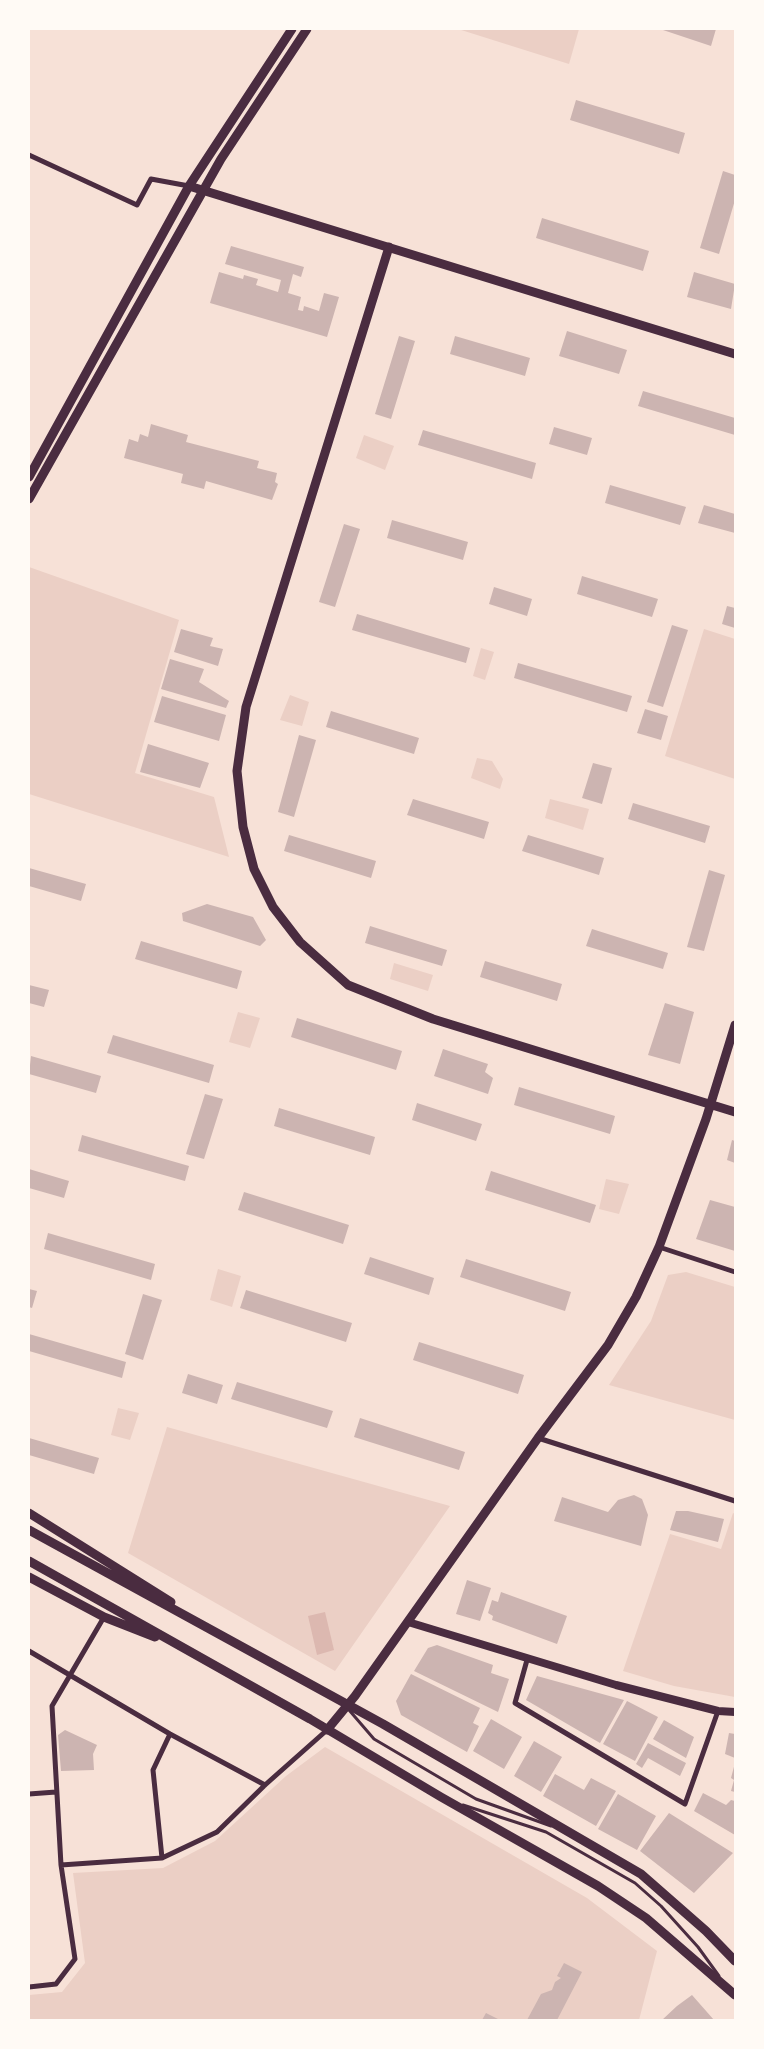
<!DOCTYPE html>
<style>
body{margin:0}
#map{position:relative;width:764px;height:2049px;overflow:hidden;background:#f7e1d7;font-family:Mulish,sans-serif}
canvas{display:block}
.frame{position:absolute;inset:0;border:30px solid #fffaf5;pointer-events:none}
</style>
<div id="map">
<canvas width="764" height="2049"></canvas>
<div class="frame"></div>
</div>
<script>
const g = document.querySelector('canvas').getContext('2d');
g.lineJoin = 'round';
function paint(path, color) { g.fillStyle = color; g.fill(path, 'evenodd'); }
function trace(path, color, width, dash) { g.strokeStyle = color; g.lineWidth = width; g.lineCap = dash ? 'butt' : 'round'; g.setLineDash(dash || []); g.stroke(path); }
paint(new Path2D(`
 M458,29H579L569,64Z
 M364,435L394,446L385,470L356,458Z
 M29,567L179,620L135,773L214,797L229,857L29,794Z
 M704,629L735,639V779L665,756Z
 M481,648L494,652L485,680L473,676Z
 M290,695L309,702L302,726L280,720Z
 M477,758L492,761L503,779L500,789L471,778Z
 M550,799L589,809L583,830L545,818Z
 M394,963L433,975L428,991L390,979Z
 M238,1012L260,1018L250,1048L229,1042Z
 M606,1179L629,1184L619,1214L599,1209Z
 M218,1269L241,1276L232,1307L210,1300Z
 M686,1272L735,1287V1420L609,1385L651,1321L668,1275Z
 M118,1408L139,1413L130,1440L111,1435Z
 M167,1427L450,1506L335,1671L128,1553Z
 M733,1513L735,1514V1697L674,1686L623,1671L670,1534L721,1549Z
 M325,1747L587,1898L657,1951L639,2020H29V1995L62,1992L85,1963L73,1873L163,1868L215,1841L286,1776Z`), '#ebcfc5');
paint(new Path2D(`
 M325,1612L334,1650L317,1655L308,1616Z`), '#dcb8b0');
paint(new Path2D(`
 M660,29H716L711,46Z
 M576,100L685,133L679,154L570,120Z
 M723,171L735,175V200L719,254L700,248Z
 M542,218L649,251L643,271L536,238Z
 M231,246L304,267L301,277L293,274L288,293L301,297L298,310L303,311L304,306L319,311L324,293L339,297L327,337L210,303L219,272L243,279L244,275L258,279L256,285L278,292L281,280L225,264Z
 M694,272L735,284L731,309L687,297Z
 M567,331L627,350L619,374L559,356Z
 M399,336L415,341L391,419L375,414Z
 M455,336L530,358L525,376L450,354Z
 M643,391L735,418V435L638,406Z
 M151,424L188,435L186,442L259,461L257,468L277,473L275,482L278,484L272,500L206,481L204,489L181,483L183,474L124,458L129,439L138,442L140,434L148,437Z
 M554,427L592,438L587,455L549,444Z
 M423,430L536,463L532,479L418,445Z
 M610,485L686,507L680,525L605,503Z
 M704,505L735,514V533L698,523Z
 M392,520L468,542L463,560L387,538Z
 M344,524L360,529L335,607L319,602Z
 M582,576L658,599L652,617L577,594Z
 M494,587L532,599L527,616L489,604Z
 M727,606L735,608V628L722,624Z
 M357,614L470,648L466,663L352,630Z
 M672,625L688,630L663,707L647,702Z
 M181,629L213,638L210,646L223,649L218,666L174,652Z
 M170,659L204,669L199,682L229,701L226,708L161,689Z
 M518,663L632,696L627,712L514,678Z
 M162,696L226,715L219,741L154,722Z
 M645,709L668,716L661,740L637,733Z
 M331,711L419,738L414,754L326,727Z
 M299,735L316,740L294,817L278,812Z
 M148,744L209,763L200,788L140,772Z
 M593,763L612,768L602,804L582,798Z
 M413,799L489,822L484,839L407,815Z
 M633,803L710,826L705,843L628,819Z
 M289,835L376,861L371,878L284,851Z
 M528,835L604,858L599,875L522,851Z
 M29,868L86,884L81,901L29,886Z
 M709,870L725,875L704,951L687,947Z
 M207,904L253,917L266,940L260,946L183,921L182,913Z
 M370,926L447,950L442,966L365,943Z
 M592,929L668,953L663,969L586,946Z
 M141,941L242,971L237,989L135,959Z
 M485,961L562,984L557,1001L480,977Z
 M29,985L49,990L44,1007L29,1003Z
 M665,1003L694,1012L680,1064L648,1055Z
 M297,1018L402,1051L396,1070L291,1037Z
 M113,1035L214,1065L209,1083L107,1053Z
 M443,1049L488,1064L485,1072L493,1078L488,1094L434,1076Z
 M31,1056L101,1076L96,1093L29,1074Z
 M519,1087L615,1116L610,1134L514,1105Z
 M205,1094L223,1099L204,1159L186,1154Z
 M417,1103L482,1124L476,1141L412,1120Z
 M279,1108L375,1137L370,1155L274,1126Z
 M82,1135L189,1166L185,1181L78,1151Z
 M732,1140L735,1141V1163L727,1160Z
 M29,1169L69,1181L64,1198L29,1188Z
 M491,1171L596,1205L590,1223L485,1190Z
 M244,1192L349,1225L343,1244L238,1210Z
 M710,1200L735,1207V1251L696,1239Z
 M48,1233L155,1264L151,1280L44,1249Z
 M370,1257L434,1278L429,1295L364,1274Z
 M466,1259L571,1292L565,1311L460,1277Z
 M29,1289L37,1291L32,1308L29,1307Z
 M246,1290L352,1323L346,1342L240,1308Z
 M143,1294L162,1300L143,1360L125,1354Z
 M29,1334L126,1362L122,1378L29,1351Z
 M419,1342L524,1375L518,1394L413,1360Z
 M188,1374L223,1385L217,1404L182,1393Z
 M237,1382L333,1411L327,1428L231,1399Z
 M360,1418L465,1452L459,1470L354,1437Z
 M29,1438L99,1458L94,1474L29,1455Z
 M634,1495L642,1499L648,1515L641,1546L554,1521L562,1497L608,1512L618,1500Z
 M676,1511H688L724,1519L718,1542L670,1530Z
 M467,1580L491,1588L480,1621L456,1614Z
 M501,1592L567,1616L557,1644L492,1620L493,1616L488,1613L492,1600L498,1602Z
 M437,1645L493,1665L491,1673L509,1679L498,1712L414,1671L428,1648Z
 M411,1674L480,1708L473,1723L479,1726L467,1752L401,1715L396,1701Z
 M537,1676L624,1700L600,1743L526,1700Z
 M627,1701L658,1717L635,1761L603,1744Z
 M491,1719L522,1737L504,1769L473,1751Z
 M664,1720L694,1737L686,1758L653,1739Z
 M65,1730L97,1745L93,1754L94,1770L61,1771L58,1735Z
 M729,1733L735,1734V1758L725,1754Z
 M534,1741L562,1757L541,1792L514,1776Z
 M648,1743L686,1763L680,1776L648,1758L642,1768L636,1764Z
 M735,1763V1792L731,1791L734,1780L731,1778Z
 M555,1774L584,1790L591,1778L616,1791L596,1826L543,1796Z
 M703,1793L726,1805L731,1800L735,1801V1835L694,1811Z
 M618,1794L656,1816L637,1850L598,1829Z
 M669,1813L733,1853L694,1893L640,1851Z
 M564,1963L582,1972L557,2020H527L541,1994L552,1990L555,1982L561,1978L557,1976Z
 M692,1995L714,2020H662L677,2006Z
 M486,2013L500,2020H482Z`), '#ccb4b1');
trace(new Path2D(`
 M349,1710L374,1739L476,1799L551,1826
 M463,1805L546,1832L635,1883L661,1906L698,1947L719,1976`), '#4a2c40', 3);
trace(new Path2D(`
 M29,155L137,205L151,179L189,186
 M659,1247L735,1272
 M538,1438L735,1501
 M29,1651L170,1734L265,1785
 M527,1660L515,1703L685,1804L718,1711
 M29,1794L56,1792
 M162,1858L153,1770L170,1734
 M61,1865L162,1858L217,1832L265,1785L327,1730
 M29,1987L56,1984L75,1959L61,1865L52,1706L104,1617`), '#4a2c40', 5);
trace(new Path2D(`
 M408,1622L616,1685L718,1711L735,1712`), '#4a2c40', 8);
trace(new Path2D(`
 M389,247L246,707L237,771L243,827L254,869L273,907L300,942L348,985L433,1019L735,1112
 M327,1730L355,1696L538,1438L608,1345L636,1297L659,1247L706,1119L735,1025`), '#4a2c40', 9);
trace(new Path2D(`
 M189,186L735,354
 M29,477L189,186L292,29
 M29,499L221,159L307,29
 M29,1513L171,1602
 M29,1530L383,1724L641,1874L706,1931L735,1961
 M29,1561L310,1719L441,1797L598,1886L646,1918L735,1995
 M29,1577L104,1617L155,1637`), '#4a2c40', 9);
</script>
